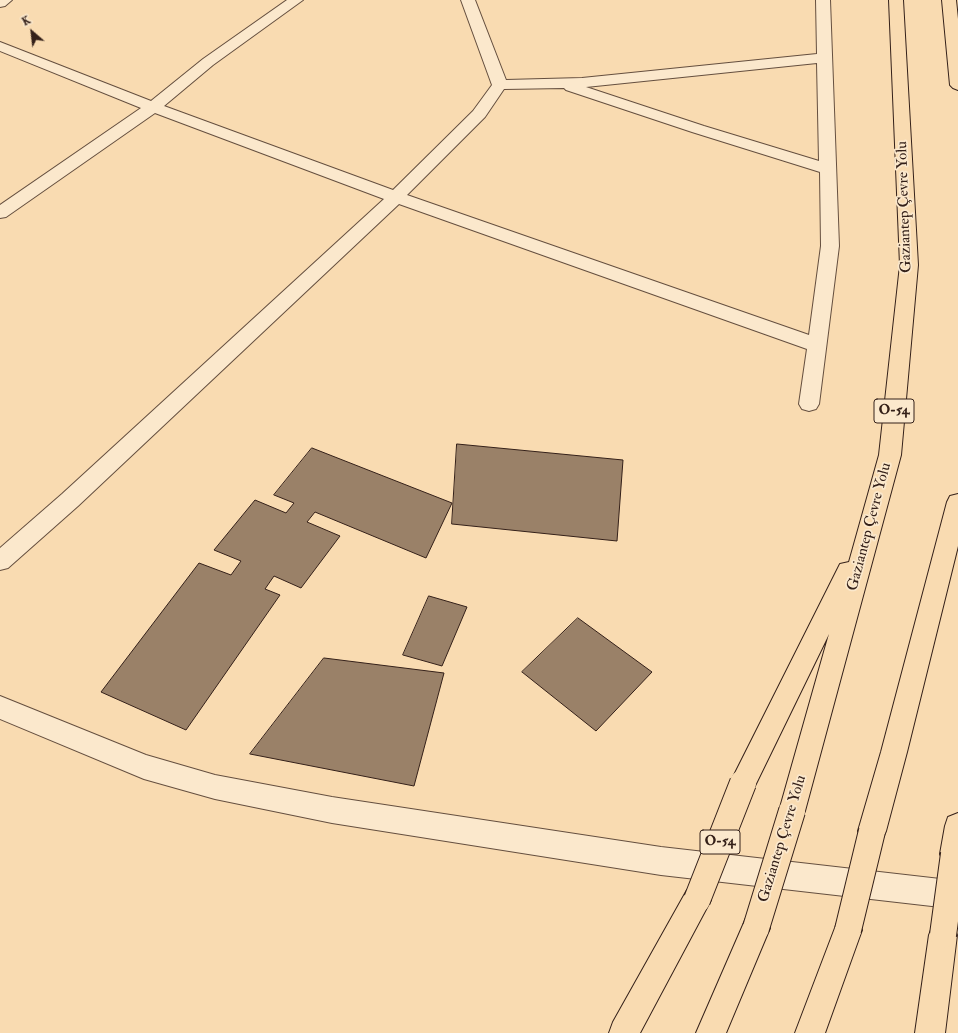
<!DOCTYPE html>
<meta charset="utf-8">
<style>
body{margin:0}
#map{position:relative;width:958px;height:1033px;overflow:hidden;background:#f9dbb1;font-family:"IM FELL Double Pica",serif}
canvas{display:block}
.north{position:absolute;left:12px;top:12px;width:40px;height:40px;-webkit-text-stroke:3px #fbe8cc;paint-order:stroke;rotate:332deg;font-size:11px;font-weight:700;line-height:16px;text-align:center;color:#342019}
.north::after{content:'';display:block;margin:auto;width:14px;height:18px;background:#342019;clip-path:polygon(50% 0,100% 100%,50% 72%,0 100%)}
</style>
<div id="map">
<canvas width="958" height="1033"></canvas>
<div class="north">K</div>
</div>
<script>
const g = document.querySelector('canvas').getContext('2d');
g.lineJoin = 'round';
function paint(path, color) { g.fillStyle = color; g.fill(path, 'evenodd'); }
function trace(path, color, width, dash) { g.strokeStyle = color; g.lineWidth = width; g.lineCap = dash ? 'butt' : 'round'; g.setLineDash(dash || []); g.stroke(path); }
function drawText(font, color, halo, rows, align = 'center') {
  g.font = font + ' "IM FELL Double Pica",serif'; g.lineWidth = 3.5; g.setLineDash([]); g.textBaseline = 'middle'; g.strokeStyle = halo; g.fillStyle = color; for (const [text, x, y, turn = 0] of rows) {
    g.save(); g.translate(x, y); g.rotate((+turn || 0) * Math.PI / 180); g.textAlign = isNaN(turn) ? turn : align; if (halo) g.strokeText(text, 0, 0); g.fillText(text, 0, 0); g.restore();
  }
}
const building = new Path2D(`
 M457,444L623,460L617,541L452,524Z
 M312,448L452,503L426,558L315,512L307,522L340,536L301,588L274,576L265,589L280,595L186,730L101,692L199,563L231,575L241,561L214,550L255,500L286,513L294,503L274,495Z
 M429,596L467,607L442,666L403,655Z
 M578,618L652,672L596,731L522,672Z
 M324,658L444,673L414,786L250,754Z`);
paint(building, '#9a8168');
trace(building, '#342019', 1);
const minor = new Path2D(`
 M0,0H12L5,6L0,7Z
 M287,0H303L213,65L164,106L393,190L473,111L492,85L461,0H475L506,80L582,78L817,54L816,0H830L839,246L819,404L816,409L809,411L802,409L799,404L807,349L399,204L78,506L8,568L0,570V548L62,494L384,199L155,113L6,217L0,218V205L141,108L0,51V42L151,101L203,59ZM817,63L819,161L704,126L586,87ZM564,88L566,90L692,132L820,172L821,246L809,335L407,195L485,117L504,89Z
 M0,696L146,755L215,775L332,797L661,847L958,881V909L661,875L332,823L215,799L144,779L0,719Z`);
const highway = new Path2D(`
 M889,0H903L918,265L901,455L805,811L801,820L792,824L783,820L779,811L829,634L752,792L743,795L734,792L730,783L840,564L849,562L879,455L900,265Z
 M942,0H956L958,19V90L953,88L950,85Z
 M958,494V546L907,752L886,831L882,840L872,844L862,840L858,831L881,752L947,502L950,496Z
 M958,813V866L954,867L944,863L940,854L945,826L948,817Z
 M697,886L707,890L711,900L640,1033H609L613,1022L687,890Z
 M756,914L766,918L770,928L726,1033H696L746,918Z
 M848,916L858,920L862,930L825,1033H795L838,920Z
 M943,921L953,925L957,935L945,1033H915L929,935L933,925Z`);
trace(minor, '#654f3f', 2);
trace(highway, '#342019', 2);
paint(minor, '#fbe8cc');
paint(highway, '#f9dbb1');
const highwayBridge = new Path2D(`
 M697,900L743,783
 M756,928L792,811
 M848,930L872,831
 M943,935L954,854`);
trace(highwayBridge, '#342019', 28, []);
trace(highwayBridge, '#f9dbb1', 26);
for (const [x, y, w] of [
 [894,411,40],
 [720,842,40]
]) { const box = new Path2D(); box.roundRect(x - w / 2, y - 12, w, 24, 3); g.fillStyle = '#fbe8cc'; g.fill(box); trace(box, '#342019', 1); }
drawText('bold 14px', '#342019', null, [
 ["O-54",894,411],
 ["O-54",720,842]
]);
drawText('15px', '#342019', '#fbe8cc', [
 ["Gaziantep Çevre Yolu",905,207,-92],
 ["Gaziantep Çevre Yolu",870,527,-75],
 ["Gaziantep Çevre Yolu",783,839,-73]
]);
</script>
